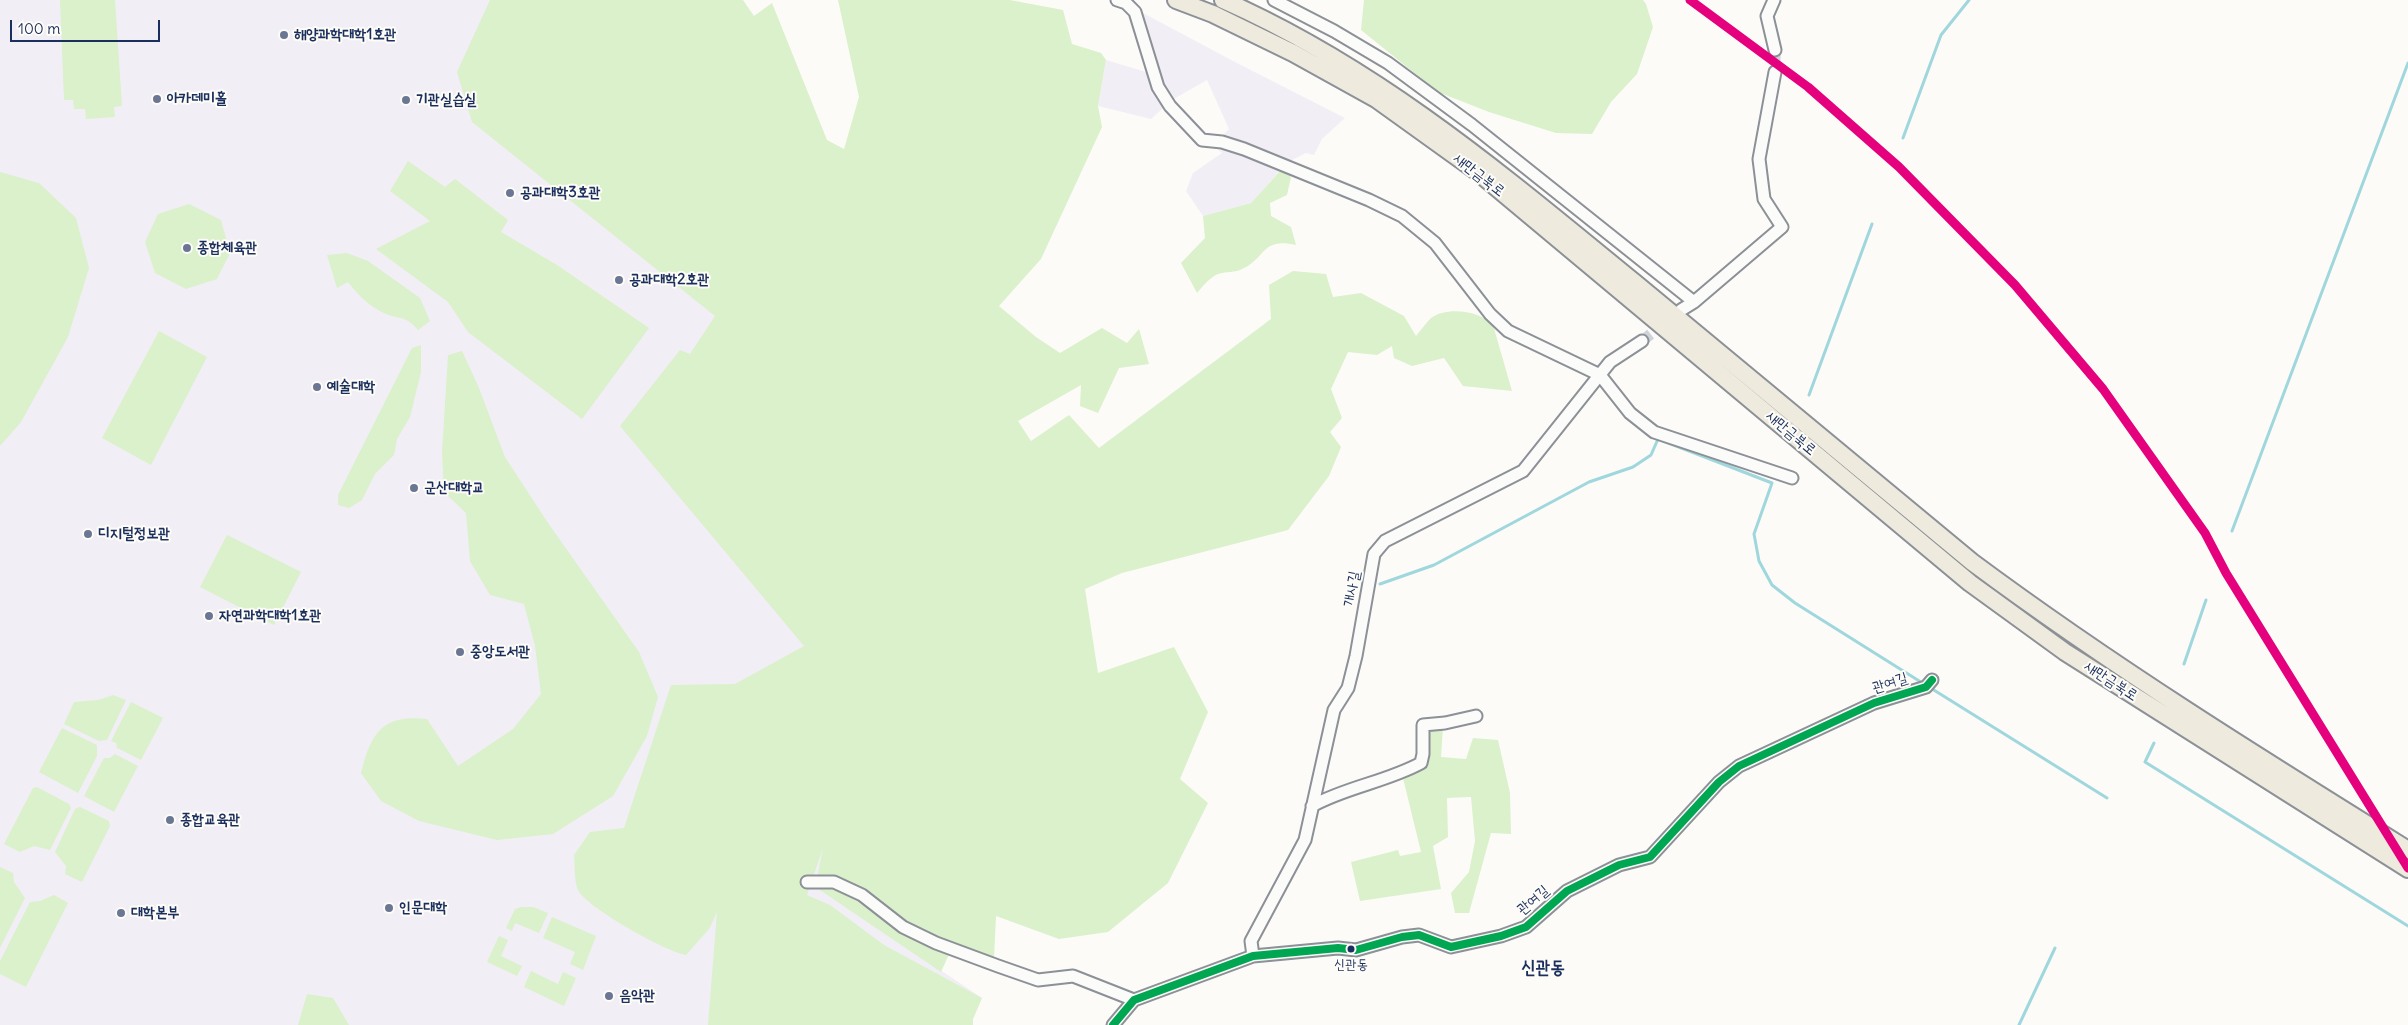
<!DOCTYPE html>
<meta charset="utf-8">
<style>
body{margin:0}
#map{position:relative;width:2408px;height:1025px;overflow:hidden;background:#fcfbf8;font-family:Delius,sans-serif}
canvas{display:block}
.scale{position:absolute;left:10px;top:20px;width:150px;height:22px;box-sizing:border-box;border:2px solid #1b2f5e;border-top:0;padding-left:6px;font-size:15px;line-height:18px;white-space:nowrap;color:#1b2f5e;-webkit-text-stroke:4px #fdfcf7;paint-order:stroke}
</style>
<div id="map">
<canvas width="2408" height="1025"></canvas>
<div class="scale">100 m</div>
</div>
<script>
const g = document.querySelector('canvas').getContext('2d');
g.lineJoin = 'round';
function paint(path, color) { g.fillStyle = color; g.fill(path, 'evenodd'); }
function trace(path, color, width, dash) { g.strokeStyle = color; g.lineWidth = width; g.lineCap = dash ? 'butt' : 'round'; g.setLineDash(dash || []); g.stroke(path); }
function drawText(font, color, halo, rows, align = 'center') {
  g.font = font + ' Delius,"Poor Story",sans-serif'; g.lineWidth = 4; g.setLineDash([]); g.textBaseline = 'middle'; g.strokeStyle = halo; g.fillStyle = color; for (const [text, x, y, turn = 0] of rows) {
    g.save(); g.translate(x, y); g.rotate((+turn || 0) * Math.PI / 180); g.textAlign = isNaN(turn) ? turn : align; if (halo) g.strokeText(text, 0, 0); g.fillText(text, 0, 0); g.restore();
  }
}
paint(new Path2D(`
 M0,0H532L818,341L825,841L815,886L982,998L973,1019V1025H0Z
 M1143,13L1233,61L1345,118L1322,139L1314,155L1306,153L1288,162L1251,203L1203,216L1186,191L1193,173L1222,153L1213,145L1229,129L1207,80L1172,100L1151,119L1098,106L1106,60L1146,72L1157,69Z`), '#f1eff5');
paint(new Path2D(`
 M60,0H115L122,106L114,107L115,117L86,119L85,109H74L73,100H64Z
 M490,0H743L754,16L772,3L827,140L844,149L859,97L838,0H1010L1063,10L1072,44L1101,53L1106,60L1098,106L1102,127L1041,259L999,306L1036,337L1060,353L1102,328L1127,343L1139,329L1149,364L1119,368L1098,413L1080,406L1081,385L1018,421L1031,441L1069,415L1099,448L1271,319L1269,285L1293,271L1326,274L1333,297L1361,293L1404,316L1416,336C1421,330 1426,323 1431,318C1447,306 1481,311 1493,325L1512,391L1463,386L1444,358L1412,366L1394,358L1392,346L1377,355L1348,352L1331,389L1342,418L1330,432L1341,447L1329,476L1288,530L1122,573L1085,589L1098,673L1174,647L1208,712L1180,779L1208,803L1168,883L1108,932L1059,939L996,916L994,958L934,938L899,921L868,894L840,878L817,877L823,848L807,895L830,905L884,945L982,998L973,1019V1025H708L717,912L709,929L686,955C666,952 586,907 578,890C574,881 575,865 574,855L590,832L624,828L671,685L735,684L804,646L620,426L680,350L690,354L715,316L472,122L457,72Z
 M1364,0H1643L1646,4L1653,27L1637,74L1611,102L1592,134L1556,133L1489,112L1438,92L1361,30Z
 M408,161L445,187L455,179L508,220L501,232L557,265L649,328L582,419L468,332L448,302L376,249L430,221L390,191Z
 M1282,169L1291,177L1287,195L1270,203L1271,216L1291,227L1296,245C1260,237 1267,259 1240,270C1232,273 1221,271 1214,276C1208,280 1202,287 1197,293L1181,263L1205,238L1203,216L1251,203Z
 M0,172L39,183L76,218L89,268L68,337L21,422L0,446Z
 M189,204L221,220L230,253L217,279L186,289L155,273L145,242L158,214Z
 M347,253L368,261L420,298L430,321L418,330C406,315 399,320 384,313C370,307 357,294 348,282L337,288L327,255Z
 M159,331L207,357L151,465L102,438Z
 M421,345V372L410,417L397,439L394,455L375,474L362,500L349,508L338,505V495L412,348Z
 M462,351L479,388L505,457L548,523L639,652L658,697L647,736L613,796L553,834L497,840L419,821L381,801L361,773C371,733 382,714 427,719L458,766L513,729L541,694L535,646L524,604L490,595L470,561L466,513L444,492L442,452L448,355Z
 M227,535L301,572L274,625L200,587Z
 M113,695L126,700L107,740L99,741L64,724L74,702L98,700Z
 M131,702L163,718L141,760L117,748L116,743L111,741Z
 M1443,727L1441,757L1466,759L1473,738L1498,740L1510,793L1511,834L1491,833L1469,913H1455L1451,893L1469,872L1475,841L1471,797L1447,798L1448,837L1433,846L1441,889L1360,901L1351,862L1398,850L1400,856L1421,852L1403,778L1427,763V728Z
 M62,728L97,745V756L78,793L39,772Z
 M115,754L138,766L114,812L84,796L104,758H110Z
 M37,787L69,804L71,808L50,850L34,846L20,852L4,844L33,788Z
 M80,807L109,821L110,826L82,882L65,874L66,866L55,852L75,809Z
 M0,867L13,873L14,882L25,898L0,948Z
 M814,886L837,887L950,952L941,972Z
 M54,895L68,903L26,987L0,974V961L30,902L40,901Z
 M521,907H533L548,913L539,933L515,923L512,931L506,928L515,909Z
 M552,917L596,936L583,970L570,964L575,952L543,938Z
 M499,936L508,940L501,956L522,966L517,976L487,962Z
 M531,971L558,984L563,972L576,978L564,1006L524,987Z
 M307,994L333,998L349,1025H298Z`), '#daf1cb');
trace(new Path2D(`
 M1903,138L1941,35L1969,0
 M1809,395L1872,224
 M2232,531L2408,63
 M1380,584L1434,565L1589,482L1633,467L1651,455L1658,439L1772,483L1754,534L1759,561L1772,585L1795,603L1924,684
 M2184,664L2206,600
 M1929,687L2107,798
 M2154,743L2145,762L2408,926
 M2019,1025L2055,948`), '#9fd7dd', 3);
trace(new Path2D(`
 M1775,50V72
 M1642,341L1666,322`), '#cfd2d9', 11, [11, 5.5]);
const minor = new Path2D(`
 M1117,0L1126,3L1135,12L1158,87L1170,106L1202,140L1222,142L1244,149L1369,200L1402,216L1435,243L1490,314L1508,331L1600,375L1630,413L1654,432L1792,478
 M1274,0L1334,31L1388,63L1472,125L1694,302
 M1774,0L1767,16L1775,50
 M1681,310L1694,302L1782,227L1764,199L1759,159L1775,72
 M1312,806C1346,787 1386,782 1421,763L1423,754V725L1445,723L1476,716
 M807,882H834L862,895L903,927L936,943L998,966L1038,980L1073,976L1134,1000
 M1253,956L1251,941L1305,840L1334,710L1348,688L1356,656L1374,554L1385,541L1523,471L1610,362L1642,341
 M1113,1025L1134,1000L1253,956L1338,948L1356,950L1402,937L1419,935L1451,947L1501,936L1526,927L1567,891L1619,865L1650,857L1719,782L1739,766L1874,703L1926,687L1932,680`);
const highway = new Path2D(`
 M1176,0L1213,14L1293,53L1376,99L1479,173L1970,583L2065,652L2408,869
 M1223,0C1379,69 1503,175 1634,282C1746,376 1859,469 1972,562C2112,666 2260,758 2408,850`);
trace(minor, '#8c9097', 15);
trace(highway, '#8c9097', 20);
trace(minor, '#fbfbf9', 11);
trace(highway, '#eeeadd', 16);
trace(new Path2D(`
 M1113,1025L1134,1000L1253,956L1338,948L1356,950L1402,937L1419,935L1451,947L1501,936L1526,927L1567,891L1619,865L1650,857L1719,782L1739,766L1874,703L1926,687L1932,680`), '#00a651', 8);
trace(new Path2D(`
 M1690,0L1808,87L1899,167L2015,285L2103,389L2205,533L2226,573L2408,868`), '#e5007d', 9);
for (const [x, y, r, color] of [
 [284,35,5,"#6a7694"],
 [157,99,5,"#6a7694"],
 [406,100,5,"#6a7694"],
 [510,193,5,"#6a7694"],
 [187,248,5,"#6a7694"],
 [619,280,5,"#6a7694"],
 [317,387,5,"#6a7694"],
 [414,488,5,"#6a7694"],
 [88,534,5,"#6a7694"],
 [209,616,5,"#6a7694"],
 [460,652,5,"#6a7694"],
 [170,820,5,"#6a7694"],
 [389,908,5,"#6a7694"],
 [121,913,5,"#6a7694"],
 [1351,949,4.5,"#1b2f5e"],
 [609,996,5,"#6a7694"]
]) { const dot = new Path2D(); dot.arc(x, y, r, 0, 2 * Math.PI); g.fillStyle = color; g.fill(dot); trace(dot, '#fdfcf7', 2); }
drawText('14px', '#1b2f5e', '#fdfcf7', [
 ["신관동",1351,965]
]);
drawText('bold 15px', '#1b2f5e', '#fdfcf7', [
 ["해양과학대학1호관",294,35],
 ["아카데미홀",167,99],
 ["기관실습실",416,100],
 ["공과대학3호관",520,193],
 ["종합체육관",197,248],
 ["공과대학2호관",629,280],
 ["예술대학",327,387],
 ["군산대학교",424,488],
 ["디지털정보관",98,534],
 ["자연과학대학1호관",219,616],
 ["중앙도서관",470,652],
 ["종합교육관",180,820],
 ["인문대학",399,908],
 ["대학본부",131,913],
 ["음악관",619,996]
], 'left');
drawText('15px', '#1b2f5e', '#fdfcf7', [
 ["새만금북로",1479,175,38],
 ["새만금북로",1791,433,40],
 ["개사길",1352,589,-80],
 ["새만금북로",2111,681,33],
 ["관여길",1890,683,-17],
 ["관여길",1533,900,-40]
]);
drawText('bold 18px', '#1b2f5e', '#fdfcf7', [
 ["신관동",1543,968]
]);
</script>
